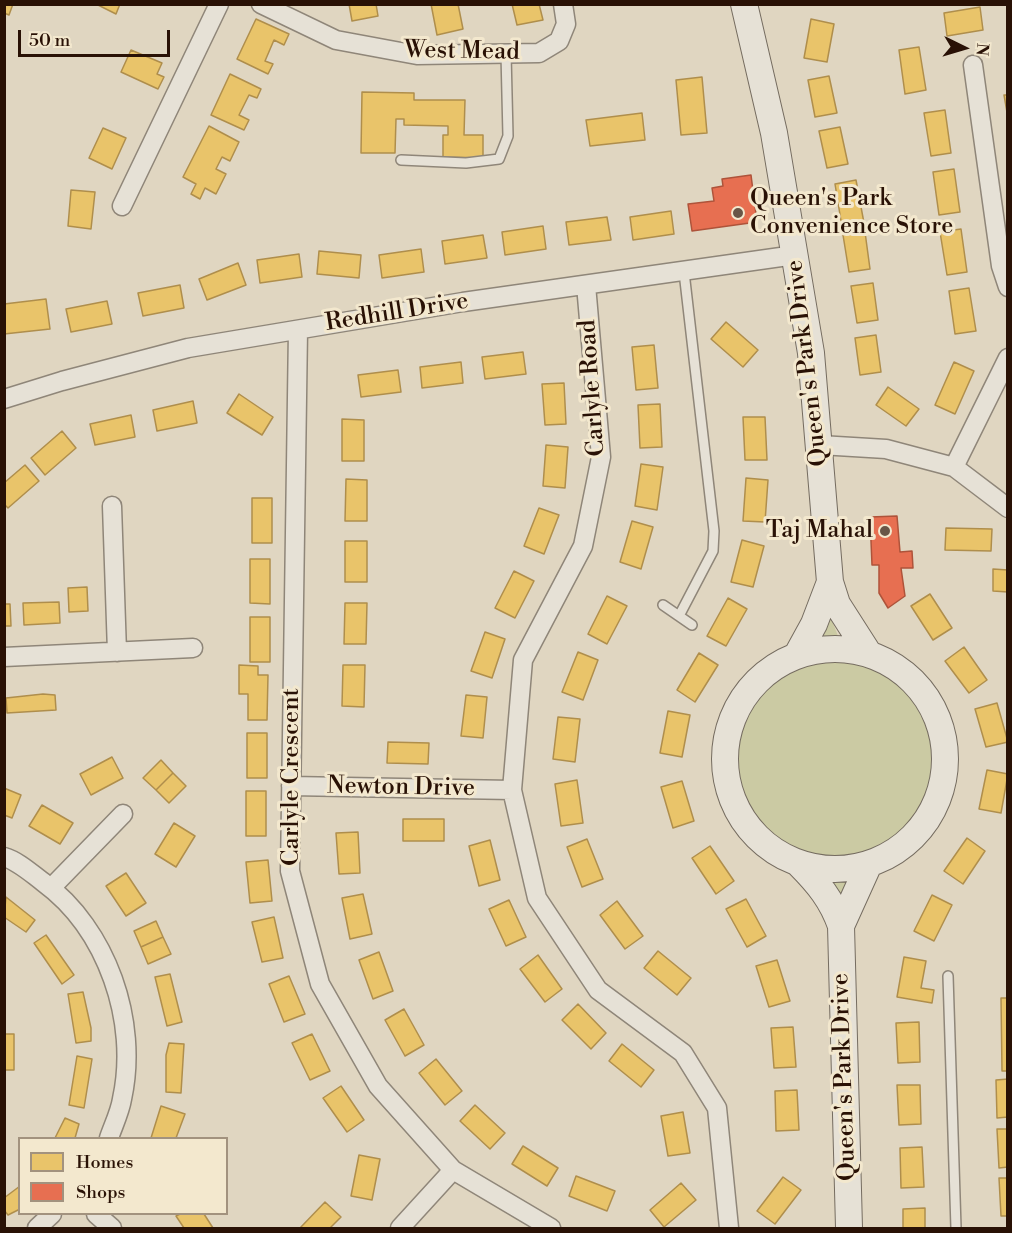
<!DOCTYPE html>
<style>
body{margin:0}
#map{position:relative;width:1012px;height:1233px;overflow:hidden;background:#e0d6c1;font-family:"Libre Bodoni",serif}
canvas{display:block}
.frame{position:absolute;inset:0;border:6px solid #291105;pointer-events:none}
.legend{position:absolute;left:18px;top:1137px;width:210px;height:78px;box-sizing:border-box;background:#f3e8ce;border:2px solid #a2927e;margin:0;padding:8px 10px;list-style:none;font-size:18px;color:#291105}
.legend li{display:flex;align-items:center;gap:12px;height:30px}
.legend b{width:30px;border:2px solid #a2927e}
.north{position:absolute;left:934px;top:18px;width:60px;height:60px;-webkit-text-stroke:4px #f3e8ce;paint-order:stroke;rotate:95deg;font-size:16px;font-weight:700;line-height:24px;text-align:center;color:#291105}
.north::after{content:'';display:block;margin:auto;width:21px;height:27px;background:#291105;clip-path:polygon(50% 0,100% 100%,50% 72%,0 100%)}
.scale{position:absolute;left:18px;top:30px;width:152px;height:27px;box-sizing:border-box;border:3px solid #291105;border-top:0;padding-left:8px;font-size:18px;line-height:21px;white-space:nowrap;color:#291105;-webkit-text-stroke:4px #f3e8ce;paint-order:stroke}
</style>
<div id="map">
<canvas width="1012" height="1233"></canvas>
<div class="frame"></div>
<ul class="legend">
<li><b style="height:16px;background:#e9c46a"></b>Homes</li>
<li><b style="height:16px;background:#e76f51"></b>Shops</li>
</ul>
<div class="north">N</div>
<div class="scale">50 m</div>
</div>
<script>
const g = document.querySelector('canvas').getContext('2d');
g.lineJoin = 'round';
function paint(path, color) { g.fillStyle = color; g.fill(path, 'evenodd'); }
function trace(path, color, width, dash) { g.strokeStyle = color; g.lineWidth = width; g.lineCap = dash ? 'butt' : 'round'; g.setLineDash(dash || []); g.stroke(path); }
function drawText(font, color, halo, rows, align = 'center') {
  g.font = font + ' "Libre Bodoni",serif'; g.lineWidth = 6; g.setLineDash([]); g.textBaseline = 'middle'; g.strokeStyle = halo; g.fillStyle = color; for (const [text, x, y, turn = 0] of rows) {
    g.save(); g.translate(x, y); g.rotate((+turn || 0) * Math.PI / 180); g.textAlign = isNaN(turn) ? turn : align; if (halo) g.strokeText(text, 0, 0); g.fillText(text, 0, 0); g.restore();
  }
}
paint(new Path2D(`
 M827,608L838,636L810,640Z
 M735 759a100 100 0 1 1 200 0a100 100 0 1 1-200 0Z
 M822,876L858,877L843,908Z`), '#cbcaa3');
const homes = new Path2D(`
 M4,4H13L9,15L4,13Z
 M96,4H120L116,14Z
 M349,4H376L378,16L352,21Z
 M431,4H458L463,29L437,35Z
 M512,4H539L543,20L517,25Z
 M980,7L983,30L947,36L944,13Z
 M256,19L289,34L284,45L274,40L265,61L273,64L268,74L237,59Z
 M811,19L834,24L827,62L804,58Z
 M919,47L926,90L905,94L899,50Z
 M131,50L162,63L157,74L164,77L158,89L121,72Z
 M230,74L261,89L257,98L249,95L239,115L249,120L244,130L211,115Z
 M829,76L837,113L815,117L808,80Z
 M702,77L707,133L681,135L676,80Z
 M362,92L414,93V100H465L464,135H483V158L443,157V135H448V126L404,125V119H396L395,153H361Z
 M1004,95H1008V118Z
 M945,110L951,153L931,156L924,113Z
 M642,113L645,140L590,146L586,120Z
 M209,126L239,142L230,161L222,157L216,169L226,174L216,194L205,188L200,199L191,194L196,184L183,177Z
 M840,127L848,164L827,168L819,131Z
 M103,128L126,138L112,169L89,158Z
 M954,169L960,212L939,215L933,172Z
 M856,180L864,223L842,227L835,184Z
 M71,190L95,192L91,229L68,226Z
 M671,211L674,234L633,240L630,217Z
 M607,217L611,240L569,245L566,222Z
 M543,226L546,249L505,255L502,232Z
 M961,229L967,272L947,275L940,232Z
 M865,232L870,269L849,272L843,235Z
 M483,235L487,258L445,264L442,241Z
 M421,249L424,272L382,278L379,255Z
 M319,251L361,255L359,278L317,274Z
 M299,254L302,277L260,283L257,260Z
 M238,263L246,285L207,300L199,279Z
 M873,283L878,320L857,323L851,286Z
 M180,285L184,308L143,316L138,293Z
 M969,288L976,331L955,334L949,291Z
 M46,299L50,329L4,334V304Z
 M107,301L112,324L71,332L66,309Z
 M726,322L758,350L743,367L711,339Z
 M876,335L881,372L860,375L855,338Z
 M654,345L658,388L636,390L632,347Z
 M523,352L526,374L485,379L482,357Z
 M461,362L463,383L422,388L420,367Z
 M954,362L974,371L955,414L935,405Z
 M398,370L401,392L361,397L358,375Z
 M564,383L566,424L545,425L542,384Z
 M888,387L919,409L906,426L876,405Z
 M239,394L273,417L262,435L227,413Z
 M193,401L197,423L157,431L153,410Z
 M660,404L662,447L640,448L638,405Z
 M131,415L135,437L95,445L90,424Z
 M743,417H765L767,460H745Z
 M342,419L364,420V461H342Z
 M62,431L76,448L45,475L31,458Z
 M546,445L568,447L565,488L543,486Z
 M641,464L663,467L657,510L635,506Z
 M25,465L39,481L8,508L4,504V483Z
 M746,478L768,480L765,522L743,521Z
 M346,479L367,480V521H345Z
 M252,498H272V543H252Z
 M539,508L559,515L544,554L524,546Z
 M632,521L653,527L641,569L620,562Z
 M946,528L992,529L991,551L945,550Z
 M742,540L764,546L753,587L731,582Z
 M345,541H367V582H345Z
 M250,559H270V604L250,603Z
 M993,569L1008,570V592L993,591Z
 M514,571L534,581L515,618L495,608Z
 M87,587L88,611L69,612L68,588Z
 M930,594L952,628L933,640L911,606Z
 M607,596L627,606L607,644L588,634Z
 M728,598L747,609L726,646L707,636Z
 M59,602L60,623L24,625L23,603Z
 M345,603H367L366,644H344Z
 M4,604H10L11,626H4Z
 M250,617H270V662H250Z
 M485,632L505,639L492,678L471,671Z
 M964,647L987,680L969,693L945,661Z
 M578,652L598,660L583,700L562,692Z
 M699,653L718,665L695,702L677,690Z
 M239,665L258,666V675H268L267,720H248V694H239Z
 M343,665H365L364,707L342,706Z
 M43,694L55,695L56,710L7,713L6,698Z
 M466,695L487,697L483,738L461,736Z
 M997,703L1008,742L986,747L975,709Z
 M668,711L690,715L682,757L660,753Z
 M558,717L580,719L575,762L553,759Z
 M247,733H267V778H247Z
 M388,742L429,743L428,764L387,763Z
 M112,757L123,778L91,795L80,774Z
 M161,760L173,773L156,790L143,778Z
 M987,770L1008,774L1001,813L979,809Z
 M173,773L186,786L169,803L156,790Z
 M577,780L583,823L561,826L555,784Z
 M682,781L694,821L673,828L661,787Z
 M4,788L21,795L12,818L4,815Z
 M246,791H266V836H246Z
 M42,805L73,823L60,844L29,826Z
 M403,819H444V841H403Z
 M174,823L195,836L176,867L155,854Z
 M358,832L360,873L339,874L336,833Z
 M967,838L985,851L963,884L944,871Z
 M587,839L603,879L582,887L567,847Z
 M490,840L500,880L479,886L469,846Z
 M710,846L734,881L716,894L692,858Z
 M268,860L272,901L250,903L246,862Z
 M126,873L146,903L126,916L106,886Z
 M363,894L372,934L350,939L342,898Z
 M932,895L952,905L934,941L914,931Z
 M6,897L35,920L26,932L4,917Z
 M746,899L766,936L747,947L726,909Z
 M509,900L526,937L506,946L489,909Z
 M617,901L643,936L625,949L600,915Z
 M274,917L283,958L262,962L252,922Z
 M156,921L163,937L141,947L134,931Z
 M46,935L74,975L62,984L34,943Z
 M163,937L171,954L148,964L141,947Z
 M658,951L691,978L677,995L644,968Z
 M379,952L393,991L373,999L359,960Z
 M538,955L562,989L545,1002L520,969Z
 M904,957L926,961L921,988L934,990L932,1003L897,997Z
 M777,960L790,1001L769,1007L756,966Z
 M170,974L182,1022L167,1026L155,977Z
 M289,976L305,1014L284,1022L269,984Z
 M83,992L91,1028V1041L76,1043L68,994Z
 M1001,998H1008V1071H1002Z
 M578,1004L606,1033L591,1049L562,1020Z
 M404,1009L424,1045L405,1056L385,1020Z
 M919,1022L920,1062L898,1063L896,1023Z
 M793,1027L796,1067L774,1068L771,1028Z
 M4,1034H14V1070H4Z
 M312,1034L330,1071L310,1080L292,1043Z
 M169,1043L184,1044L181,1093L166,1092V1055Z
 M622,1044L654,1070L641,1087L609,1061Z
 M77,1056L92,1059L84,1108L69,1105Z
 M436,1059L462,1091L445,1105L419,1073Z
 M1008,1079V1117L997,1118L996,1080Z
 M897,1085H920L921,1124L899,1125Z
 M341,1086L364,1120L347,1132L323,1098Z
 M797,1090L799,1130L776,1131L775,1091Z
 M475,1105L505,1133L490,1149L460,1121Z
 M161,1106L185,1114L176,1138H151Z
 M683,1112L690,1153L668,1156L661,1116Z
 M65,1118L79,1124L75,1138H55Z
 M997,1129H1008V1167L999,1168Z
 M523,1146L558,1168L547,1186L512,1164Z
 M922,1147L924,1187L901,1188L900,1148Z
 M359,1155L380,1159L372,1200L351,1196Z
 M576,1176L615,1191L607,1211L569,1196Z
 M783,1177L801,1190L775,1224L757,1211Z
 M999,1178H1008V1216H1001Z
 M681,1183L696,1200L664,1227L650,1210Z
 M20,1186V1209L8,1215L4,1210V1198Z
 M325,1202L341,1217L330,1228H300Z
 M925,1208V1228H903V1209Z
 M180,1214H204L213,1228H184L176,1216Z`);
paint(homes, '#e9c46a');
trace(homes, '#af8e4c', 1.5);
const shops = new Path2D(`
 M751,175L757,222L692,231L688,204L714,201L712,188L723,186L722,179Z
 M897,516L900,552L912,551L913,568H901L905,596L888,608L879,593V565H872L870,517Z`);
paint(shops, '#e76f51');
trace(shops, '#ae533a', 1.5);
const lane = new Path2D(`
 M401,160L466,163L499,159L508,136L506,54
 M663,605L692,625
 M679,616L713,551L714,531L684,272
 M948,976L956,1228`);
const street = new Path2D(`
 M261,4L336,40L417,55L539,53L559,41L566,24L563,4
 M973,65L1001,266L1008,287
 M122,206L219,4
 M586,285L601,457L583,546L523,660L512,790L537,898L598,990L683,1053L717,1108L729,1228
 M298,330L290,871L320,984L378,1086L453,1170L551,1228
 M4,399L62,381L188,348L463,302L795,255
 M820,445L886,449L954,467L1008,508
 M954,467L1008,358
 M112,506L117,652
 M4,657L193,648
 M291,786L512,790
 M4,857C18,861 31,873 43,882C107,929 139,1021 122,1099C120,1112 113,1126 109,1138
 M51,888L123,814
 M96,1214L112,1228
 M37,1228L52,1214
 M400,1228L453,1170`);
const secondary = new Path2D(`
 M744,4L774,133L811,353L830,582L837,604L869,654
 M725 759a110 110 0 1 1 220 0a110 110 0 1 1-220 0Z
 M797,655L814,624L830,582
 M799,864C818,883 832,900 841,926L849,1228
 M841,926L869,864`);
trace(lane, '#8f8679', 12);
trace(street, '#8f8679', 21);
trace(secondary, '#756c60', 28);
trace(lane, '#e6e1d6', 9);
trace(street, '#e6e1d6', 18);
trace(secondary, '#e6e1d6', 26);
for (const [x, y, r, color] of [
 [738,213,6,"#695647"],
 [885,531,6,"#695647"]
]) { const dot = new Path2D(); dot.arc(x, y, r, 0, 2 * Math.PI); g.fillStyle = color; g.fill(dot); trace(dot, '#f3e8ce', 2); }
drawText('24px', '#291105', '#f3e8ce', [
 ["West Mead",462,52,1],
 ["Redhill Drive",397,313,-9],
 ["Queen's Park Drive",808,363,-97],
 ["Carlyle Road",593,388,-94],
 ["Carlyle Crescent",292,777,-90],
 ["Newton Drive",401,788,1],
 ["Queen's Park Drive",845,1077,-92]
]);
drawText('24px', '#291105', '#f3e8ce', [
 ["Queen's Park",750,199],
 ["Convenience Store",750,227],
 ["Taj Mahal",873,531,"right"]
], 'left');
</script>
